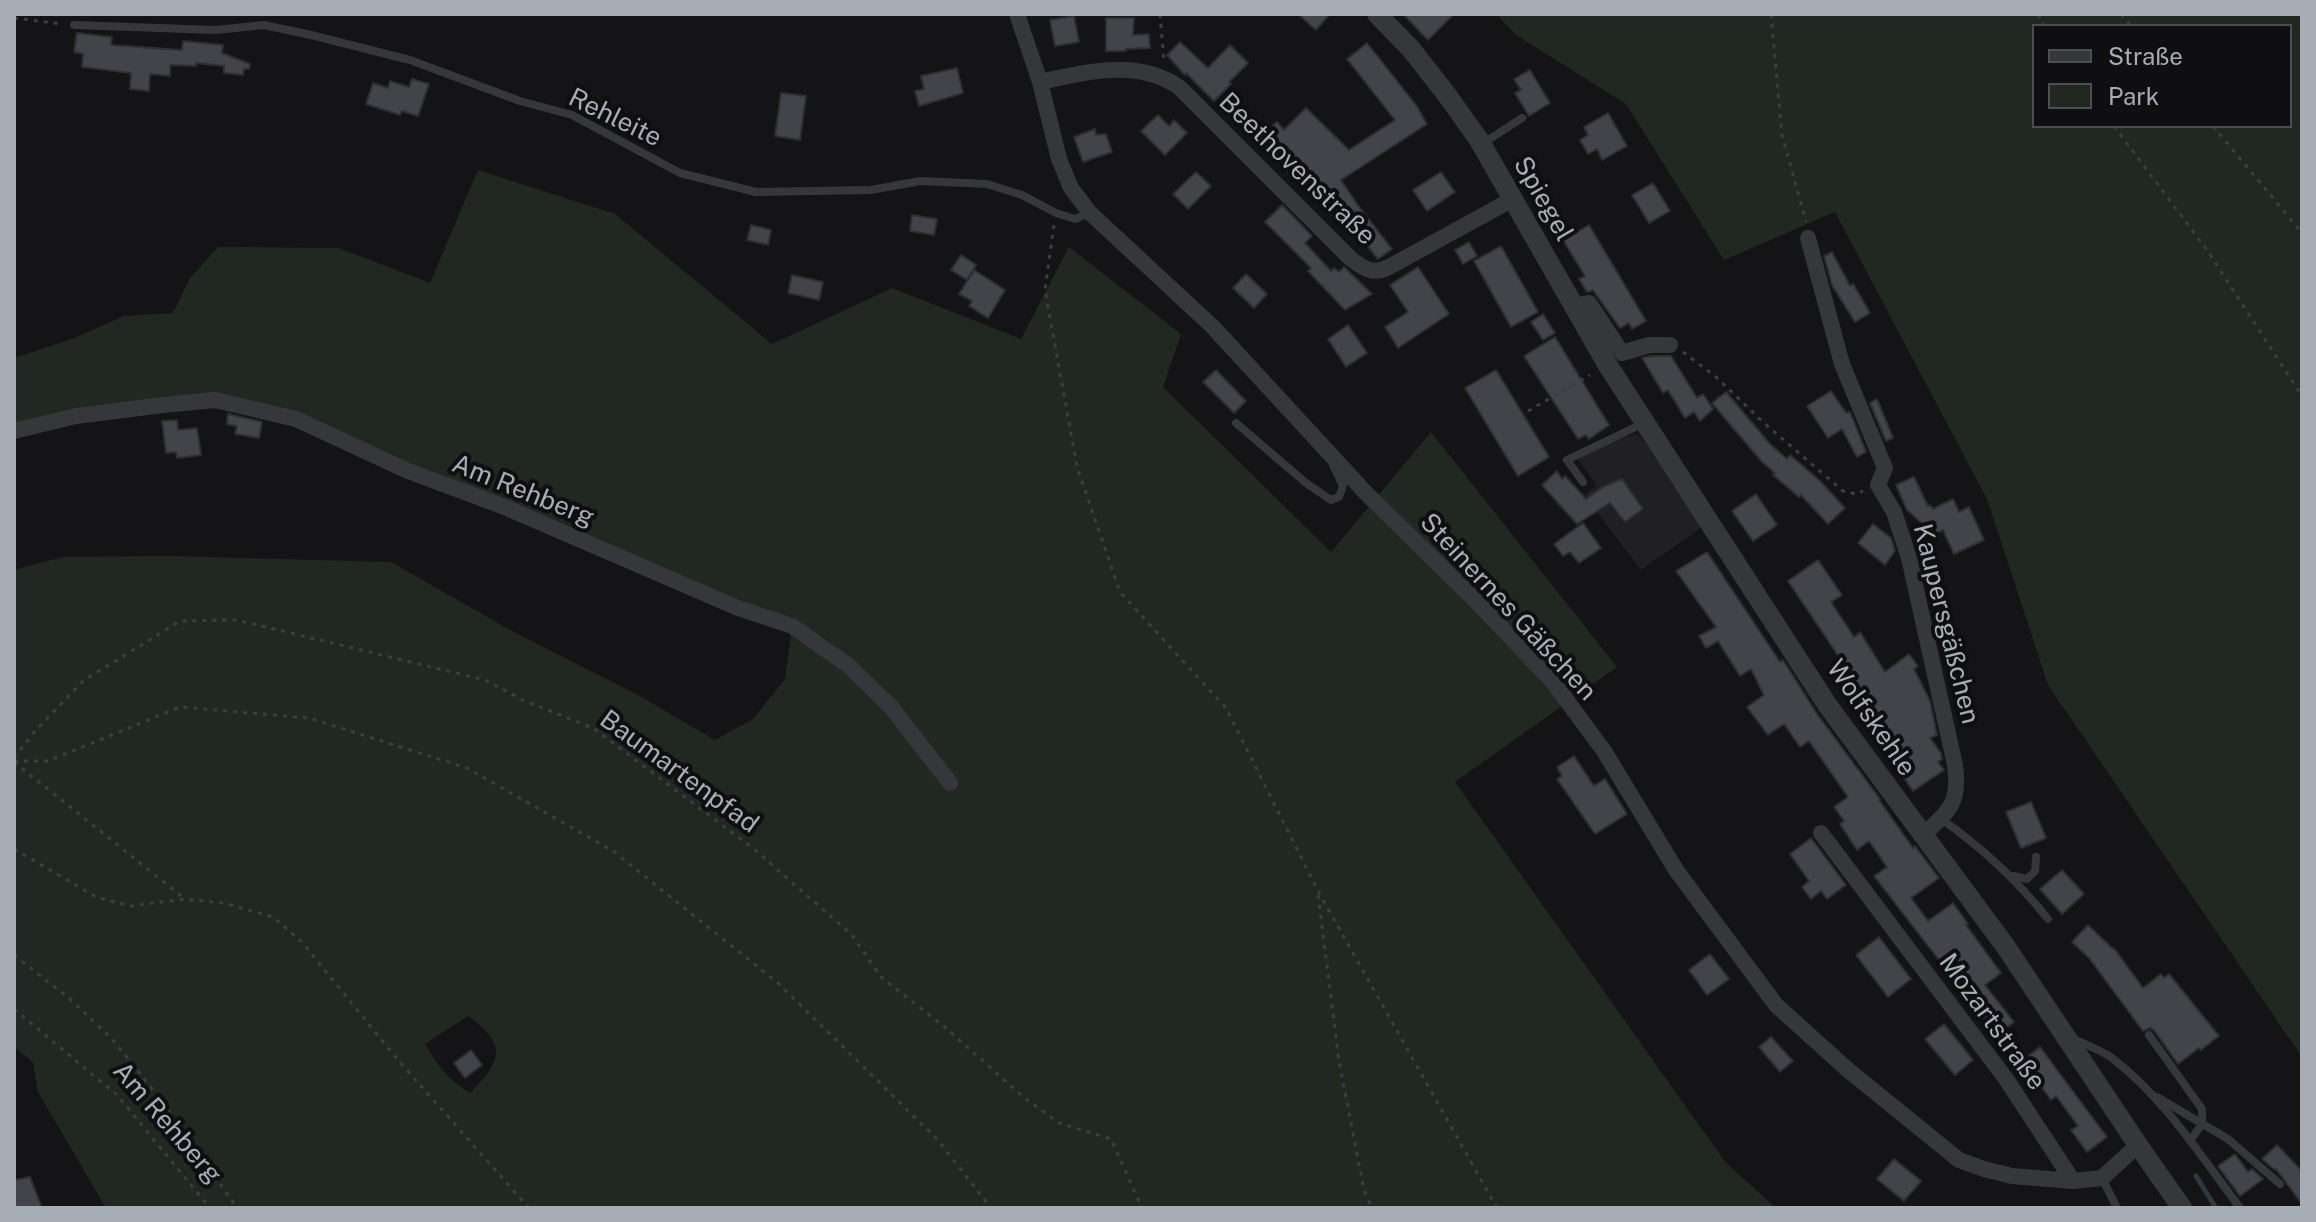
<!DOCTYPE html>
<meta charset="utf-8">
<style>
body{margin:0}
#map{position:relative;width:2316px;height:1222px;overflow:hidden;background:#141416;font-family:"Public Sans",sans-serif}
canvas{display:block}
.frame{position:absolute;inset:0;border:16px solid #a7adb5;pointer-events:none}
.legend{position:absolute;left:2032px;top:24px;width:260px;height:104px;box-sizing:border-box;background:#0f0f11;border:2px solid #4c4e53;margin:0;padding:10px 14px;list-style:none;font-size:24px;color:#a7adb5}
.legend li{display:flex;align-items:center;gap:16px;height:40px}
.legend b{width:40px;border:2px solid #4c4e53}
</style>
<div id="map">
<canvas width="2316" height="1222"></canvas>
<div class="frame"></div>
<ul class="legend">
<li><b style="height:10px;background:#35373a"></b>Straße</li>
<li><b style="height:22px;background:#212821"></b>Park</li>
</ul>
</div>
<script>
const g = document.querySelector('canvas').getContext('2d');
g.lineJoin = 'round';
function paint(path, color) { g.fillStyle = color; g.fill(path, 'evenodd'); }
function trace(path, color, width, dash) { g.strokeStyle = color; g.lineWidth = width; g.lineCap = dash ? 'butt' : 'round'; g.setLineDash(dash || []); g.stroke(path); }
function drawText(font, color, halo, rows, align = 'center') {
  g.font = font + ' "Public Sans",sans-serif'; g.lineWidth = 8; g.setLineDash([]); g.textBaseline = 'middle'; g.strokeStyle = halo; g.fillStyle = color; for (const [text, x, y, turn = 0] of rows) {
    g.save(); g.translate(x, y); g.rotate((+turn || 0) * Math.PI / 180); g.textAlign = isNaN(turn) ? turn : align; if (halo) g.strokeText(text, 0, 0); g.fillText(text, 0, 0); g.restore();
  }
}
paint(new Path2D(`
 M1635,434L1642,438L1702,527L1641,570L1584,495L1597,486L1578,459L1616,439Z`), '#202023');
paint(new Path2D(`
 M1496,14H2302V1057L2048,685L1987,499L1835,212L1724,260L1626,104L1516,35ZM2034,26H2290V126H2034Z
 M478,170L615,214L772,344L892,288L1021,339L1069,247L1181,334L1163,387L1331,552L1431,432L1617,667L1455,782L1726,1163L1776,1208H106L38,1092L33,1062L14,1047V570L62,557L168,556L391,562L512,631L638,695L715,740L753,719L785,679L792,627L295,419L215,400L14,431V358L72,339L124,316L173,313L190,278L218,247L339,248L430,283ZM468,1016C508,1045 502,1061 470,1093C450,1081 436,1064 425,1044Z`), '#212821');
trace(new Path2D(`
 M2196,1176L2216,1208`), '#2e383e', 5);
const building = new Path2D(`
 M1298,14H1330L1316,30Z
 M1403,14H1454L1428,40Z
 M1074,16L1079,42L1055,46L1050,20Z
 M1106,18H1134L1133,35L1149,34L1150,48L1126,49V51H1106Z
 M77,33L112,37L111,45L182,50L183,41L223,45L222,53L250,64L249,69H244L243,75L224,73V66L196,63V66L170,65V76L150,74L149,91L130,89L131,73L82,67L83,54L74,52Z
 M1180,42L1208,68L1230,45L1248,63L1229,82L1231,84L1214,101L1186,73L1185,75L1167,55Z
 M1367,43L1416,105L1427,124L1341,180L1357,204L1392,249L1378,259L1339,211L1332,216L1298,169L1292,176L1257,140L1277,122L1284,130L1306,108L1349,150L1395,120L1347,59Z
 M957,68L963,93L919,106L915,91L924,89L921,76Z
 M1530,70L1550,103L1529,116L1515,93L1521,90L1514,79Z
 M412,79L429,84L418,116L402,111L400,115L366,104L373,83L388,88L390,81L409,87Z
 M781,93L806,96L800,140L775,136Z
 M1608,113L1627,146L1602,160L1597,149L1588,154L1580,140L1588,135L1584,127Z
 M1158,115L1169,126L1174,120L1187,133L1165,155L1141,131Z
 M1095,129L1096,135L1106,134L1112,152L1083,162L1074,137Z
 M1196,172L1211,186L1188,209L1173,194Z
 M1441,172L1455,192L1427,211L1413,190Z
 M1653,183L1670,211L1649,223L1632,195Z
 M1282,205L1312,236L1305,243L1331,271L1334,268L1339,272L1344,267L1372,294L1345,310L1308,271L1311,268L1265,222Z
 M912,215L937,219L934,235L910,231Z
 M751,225L771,230L768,245L747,240Z
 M1589,225L1646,321L1632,329L1629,323L1620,328L1593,290L1587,292L1579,279L1585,276L1563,240Z
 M1469,242L1477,256L1463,264L1455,250Z
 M1501,246L1538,312L1511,327L1474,261Z
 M1832,252L1850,286L1853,284L1870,313L1855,322L1832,285L1824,256Z
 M961,255L976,265L967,280L951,270Z
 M1418,267L1449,314L1398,348L1385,327L1408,312L1390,285Z
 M974,270L1005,290L988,318L969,306L972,301L959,294Z
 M1246,274L1267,294L1254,308L1233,288Z
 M792,275L823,282L819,300L788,293Z
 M1543,314L1555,333L1543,340L1531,322Z
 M1348,325L1367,353L1346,367L1328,339Z
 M1555,337L1609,425L1589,439L1586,435L1578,439L1524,356Z
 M1651,356H1671L1697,398L1703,394L1713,409L1700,421L1694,412L1685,418L1668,390L1663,393L1642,358Z
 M1216,370L1246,401L1234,413L1203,382Z
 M1496,370L1549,457L1518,476L1465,388Z
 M1831,391L1846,413L1850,412L1866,452L1857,457L1842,429L1828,438L1807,406Z
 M1726,392L1770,444L1787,459L1790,455L1820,481L1845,508L1828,524L1801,495L1799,497L1773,475L1775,473L1762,462L1712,403Z
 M1877,399L1893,438L1886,441L1870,403Z
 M228,414L262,422L259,438L235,434L237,426L227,424Z
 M177,420L178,430L197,428L201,455L177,458L176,452L166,453L162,421Z
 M1557,471L1562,479L1565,476L1586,499L1603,487L1622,479L1643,509L1625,522L1610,503L1577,524L1542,485Z
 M1914,477L1928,506L1930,505L1933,509L1953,499L1959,512L1969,507L1984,540L1954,554L1943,530L1936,533L1931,525L1925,526L1907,510L1896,485Z
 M1756,494L1777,525L1753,541L1732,511Z
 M1583,523L1601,548L1579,563L1570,552L1563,556L1554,544Z
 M1873,524L1891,538L1895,551L1885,565L1858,543Z
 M1707,552L1780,662L1783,660L1817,714L1880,799L1879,800L1913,848L1915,846L1939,878L1911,898L1928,921L1953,903L1968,924L1966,925L2001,973L1985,985L2014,1022L1997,1035L1874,876L1887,867L1869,841L1857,850L1840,824L1844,821L1834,807L1848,797L1809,741L1800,747L1784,724L1768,735L1747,707L1764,695L1751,669L1740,676L1718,641L1706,648L1699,636L1716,627L1676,571Z
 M1818,560L1842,595L1831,602L1854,637L1860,632L1885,672L1909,654L1918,666L1914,669L1930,701L1937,735L1930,738L1941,753L1942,759L1938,762L1944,770L1913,791L1896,766L1907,758L1788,581Z
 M1574,756L1594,786L1605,779L1627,814L1595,834L1557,779L1562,776L1557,767Z
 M2031,802L2046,838L2021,848L2006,812Z
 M1811,838L1846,885L1827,899L1821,891L1811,899L1802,887L1809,881L1790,854Z
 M2062,870L2084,894L2062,914L2040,889Z
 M2088,925L2113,949L2114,948L2143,988L2161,974L2164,978L2169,974L2219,1036L2201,1050L2199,1048L2178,1064L2154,1030L2150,1028L2143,1031L2089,958L2072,942Z
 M1879,937L1911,979L1888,997L1856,955Z
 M1710,954L1729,979L1707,995L1689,970Z
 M1944,1024L1973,1060L1955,1075L1925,1039Z
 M1771,1037L1793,1061L1780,1072L1759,1047Z
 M2040,1047L2107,1137L2087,1152L2071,1130L2078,1126L2056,1096L2051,1100L2022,1061Z
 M471,1050L482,1065L465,1078L454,1063Z
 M2277,1145L2302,1171V1204L2276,1169L2275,1170L2262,1159Z
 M2235,1154L2248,1172L2252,1169L2263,1179L2240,1196L2218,1166Z
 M1894,1159L1921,1181L1904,1201L1877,1179Z
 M30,1177L42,1208H14V1180Z`);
paint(building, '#434449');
trace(building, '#2e2f32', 2);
trace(new Path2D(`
 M1160,14L1164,62
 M1771,14L1782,135L1806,222
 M2038,14L2044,26
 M2121,14L2131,26
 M14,18L62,24
 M2114,126L2207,250L2302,396
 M2213,126L2302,233
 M1054,225L1045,290L1077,467L1120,592L1226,708L1318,891L1497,1208
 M1683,352L1716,377L1764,423L1843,491L1856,494L1863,491
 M1528,411L1590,375
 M14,758L35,731L83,681L180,621L237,620L485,680L525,701L593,728L754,849L852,935L881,977L946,1028L1022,1096L1059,1123L1111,1139L1142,1208
 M14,761H48L180,707L309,718L467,768L613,851L778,983L937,1139L991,1208
 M14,762L185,899
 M14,849L96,897L131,906L185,899L224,903L273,917L302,942L397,1059L529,1208
 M1318,895L1339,1061L1364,1190L1372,1208
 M14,955L70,999L113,1040L161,1100L237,1208
 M14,1009L117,1095L210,1208`), '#3c3e41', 3, [4, 6]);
trace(new Path2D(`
 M74,25L215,30L264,25L311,35L410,60L520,101L572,115L680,173L756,192L870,190L921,181L987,184L1022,195L1056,213L1075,219L1089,213
 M1482,144L1522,118
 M1236,423L1306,483L1331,500L1339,497L1343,486L1333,465
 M1583,482L1567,460L1644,423
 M1941,819C1983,848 2016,879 2048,919
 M2014,876L2027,879L2035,871L2036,857
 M2149,1035L2202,1109V1124L2190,1141
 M2073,1039C2086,1045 2101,1050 2112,1058C2164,1098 2201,1156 2240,1208
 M2157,1097L2228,1139L2280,1184
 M2102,1178L2117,1208`), '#35373a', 8);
trace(new Path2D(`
 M1017,14L1040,82L1059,159L1071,188L1090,213L1212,326L1365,492L1476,601L1553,682L1604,751L1676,870L1776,1005L1848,1070L1959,1160L1984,1169L2012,1176L2073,1181
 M1040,82C1086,72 1138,58 1180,88L1351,259C1364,269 1373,275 1389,267L1513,199
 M1808,238L1842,364L1885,468L1878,485L1894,512L1909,558L1955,765C1960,803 1950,810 1923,835
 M1574,306L1589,303L1622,353L1649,345H1670
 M14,431L76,416L163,405L215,400L296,419L408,471L502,506L738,608L792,626L849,666L891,707L950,783
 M1821,833L2006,1079L2073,1181L2102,1178L2138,1145`), '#35373a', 16);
trace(new Path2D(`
 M1377,14L1411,49L1447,95L1479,140L1607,364L1828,706L2006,947L2138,1145L2182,1208`), '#35373a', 20);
drawText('26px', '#a7adb5', '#0f0f11', [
 ["Rehleite",615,118,26],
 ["Beethovenstraße",1297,169,44],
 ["Spiegel",1543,199,60],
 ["Am Rehberg",523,491,22],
 ["Steinernes Gäßchen",1508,607,47],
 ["Kaupersgäßchen",1946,624,76],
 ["Wolfskehle",1871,718,55],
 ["Baumartenpfad",679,772,36],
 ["Mozartstraße",1992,1022,54],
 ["Am Rehberg",167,1123,49]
]);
</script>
